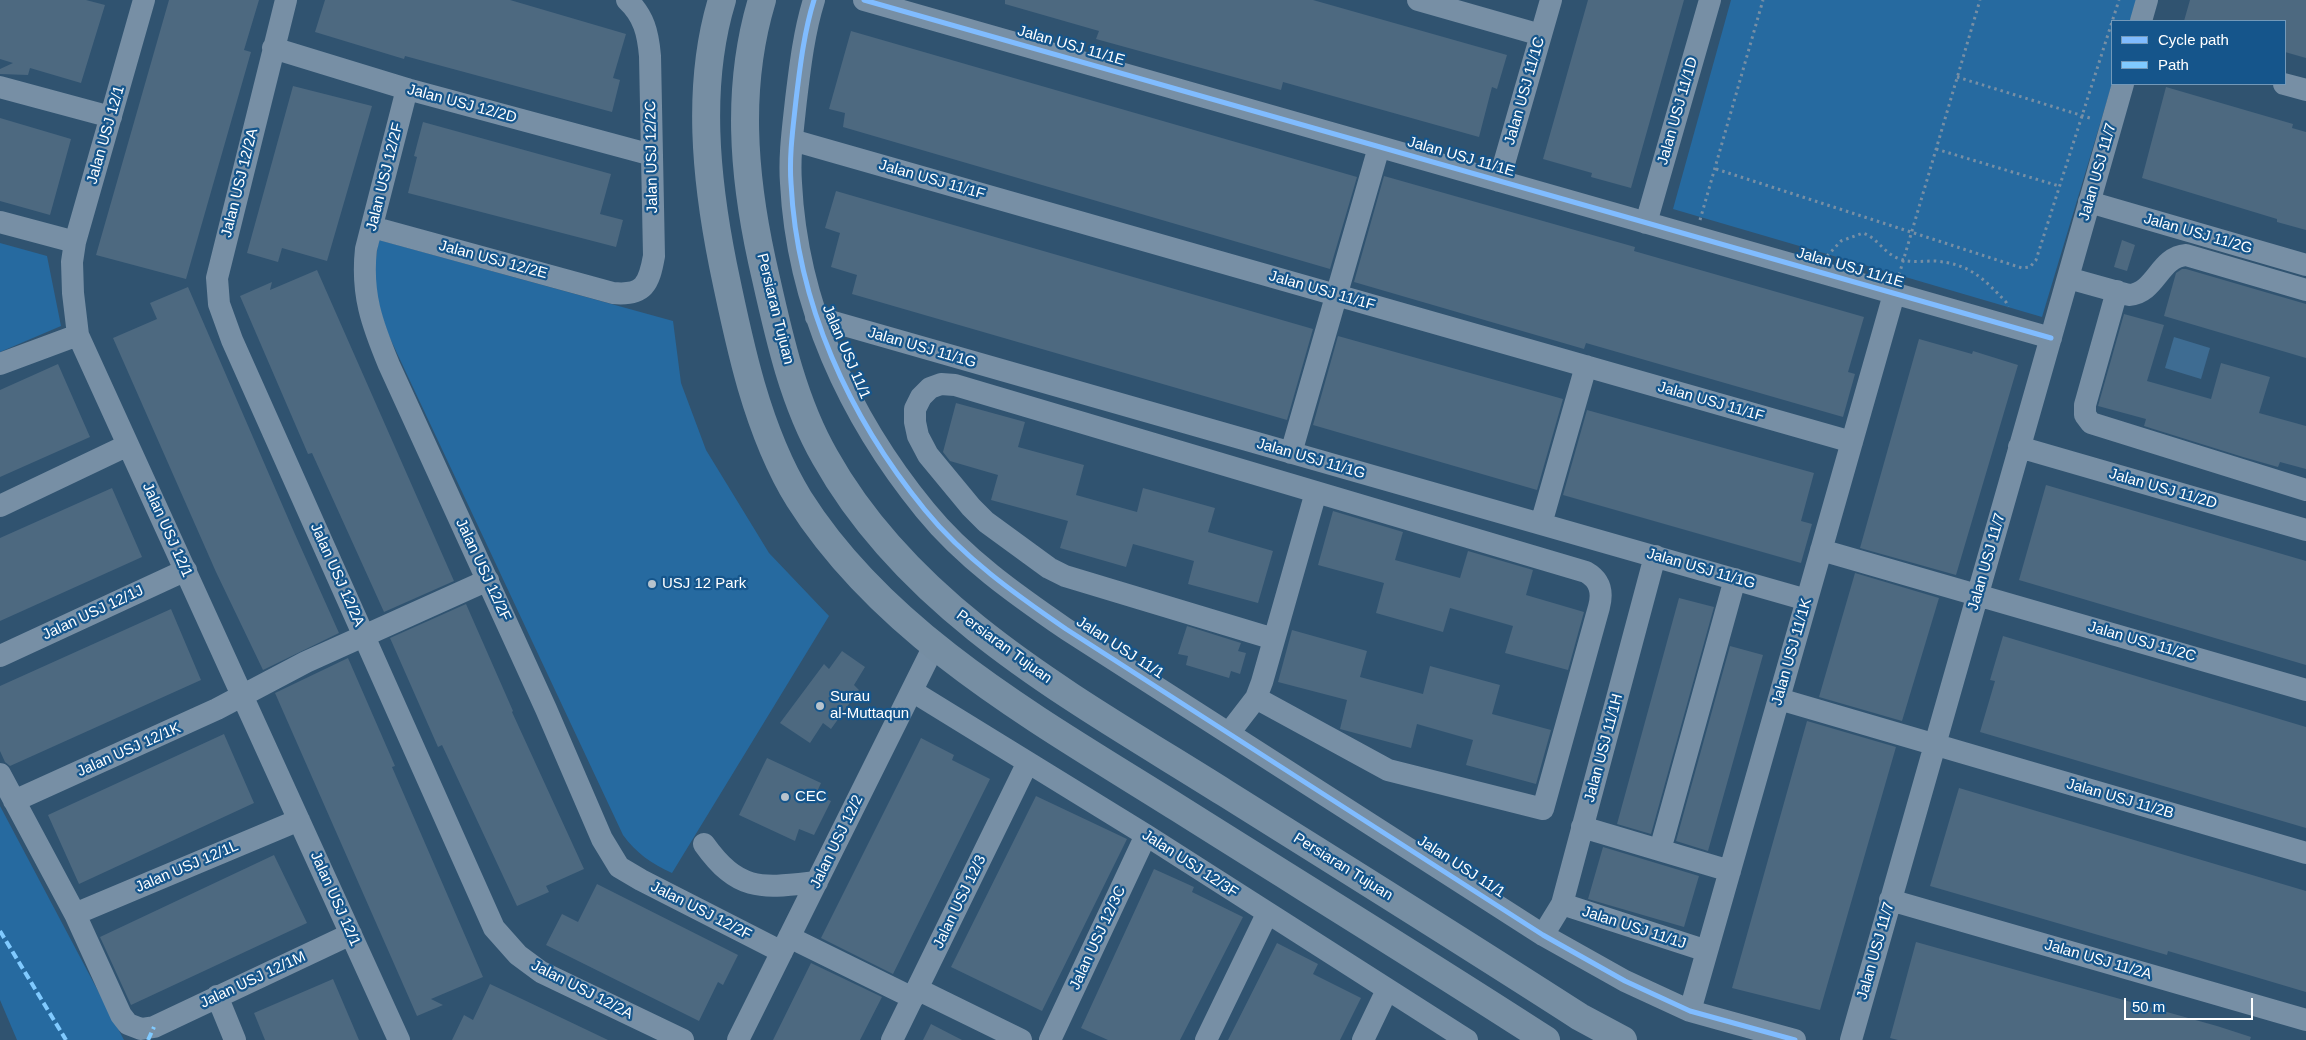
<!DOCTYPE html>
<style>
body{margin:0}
#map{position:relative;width:2306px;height:1040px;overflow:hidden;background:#305370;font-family:Arial,sans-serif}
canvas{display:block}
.legend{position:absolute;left:2111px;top:20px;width:175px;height:65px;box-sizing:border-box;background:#15558b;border:1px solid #7399b9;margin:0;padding:6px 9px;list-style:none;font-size:15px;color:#fff}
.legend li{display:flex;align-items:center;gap:10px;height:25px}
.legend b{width:25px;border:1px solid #7399b9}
.scale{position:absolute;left:2124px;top:998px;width:129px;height:22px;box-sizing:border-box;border:2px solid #fff;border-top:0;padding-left:6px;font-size:15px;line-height:18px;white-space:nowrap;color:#fff;-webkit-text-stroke:4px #15558b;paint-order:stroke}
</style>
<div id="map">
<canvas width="2306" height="1040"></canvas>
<ul class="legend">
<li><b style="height:6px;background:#80bcff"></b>Cycle path</li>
<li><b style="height:6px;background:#80caff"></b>Path</li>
</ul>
<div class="scale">50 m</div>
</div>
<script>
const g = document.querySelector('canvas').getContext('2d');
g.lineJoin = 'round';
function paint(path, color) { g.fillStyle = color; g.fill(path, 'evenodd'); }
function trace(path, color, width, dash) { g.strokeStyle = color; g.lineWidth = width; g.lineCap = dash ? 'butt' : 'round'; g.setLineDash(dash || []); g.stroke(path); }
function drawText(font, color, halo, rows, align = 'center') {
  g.font = font + ' Arial,sans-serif'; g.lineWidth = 4.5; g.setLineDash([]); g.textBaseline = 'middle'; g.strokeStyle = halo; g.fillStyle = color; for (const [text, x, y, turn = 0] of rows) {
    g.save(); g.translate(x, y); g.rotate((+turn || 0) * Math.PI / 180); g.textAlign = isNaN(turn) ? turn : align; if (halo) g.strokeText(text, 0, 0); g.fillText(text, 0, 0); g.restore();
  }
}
paint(new Path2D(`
 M1731,0H2138L2131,21H2112V84L2042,317L1673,209Z
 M379,240L673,321L681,383L706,450L769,553L829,616L672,873C652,864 636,853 623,835L388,334C376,298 371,279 379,240Z
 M0,243L47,256L61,326L0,352Z
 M0,806L124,1040H17L0,1000Z`), '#266aa0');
paint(new Path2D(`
 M2174,337L2210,348L2201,379L2165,368Z`), '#3e6c92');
paint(new Path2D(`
 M0,0H86L105,5L81,83L30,68L28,75L0,74V69L13,63L0,59Z
 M169,0H259L244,50L251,52L186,279L96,255Z
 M325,0H510L626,34L613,78L620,80L612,112L405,56L404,59L315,32Z
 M1005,0H1313L1507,55L1497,89L1492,87L1479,137L1283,82L1281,90L1096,39L1099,31L1005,4Z
 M1588,0H1684L1631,188L1591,177L1592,173L1543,159Z
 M2190,0H2306V58L2285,52V21H2184Z
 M851,31L1357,177L1330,269L843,127L845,113L829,109Z
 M293,86L372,106L327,261L282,248L278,262L247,253Z
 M2166,87L2293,124L2292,128L2306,132V230L2277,222V219L2142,178Z
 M0,118L71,139L50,215L0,201Z
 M423,122L611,174L600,214L623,220L616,247L408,193L417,157L414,156Z
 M1384,176L1635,247L1634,251L1864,317L1848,372L1855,374L1843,417L1586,343L1584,349L1354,282Z
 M836,191L1313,329L1287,420L852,294L857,275L831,267L840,233L825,228Z
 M2122,240L2135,245L2127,271L2114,267Z
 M2182,269H2186L2306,304V358L2164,316L2176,273Z
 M317,270L454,581L384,612L312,453L308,454L240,296L272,282L270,290Z
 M188,287L294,532L339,633L263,670L216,572L113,338L157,319L150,303Z
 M2124,314L2164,325L2147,381L2211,399L2221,363L2270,377L2259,413L2306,426V469L2280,462L2278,467L2243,457L2144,426L2146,419L2098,406Z
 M1338,336L1563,399L1537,490L1313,425Z
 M1919,339L1972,354L1973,351L2018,365L1956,575L1860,548Z
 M58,364L90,437L0,477V390Z
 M956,403L1025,422L1018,447L1084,465L1076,495L1137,512L1143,488L1215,508L1208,532L1273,551L1258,603L1188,584L1194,561L1133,544L1126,567L1060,548L1068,521L991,500L998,475L950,461L943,452Z
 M1587,410L1814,473L1801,521L1812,524L1801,563L1563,495Z
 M2046,485L2306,561V665L2019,580Z
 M112,488L142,557L0,621V538Z
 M1333,511L1403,532L1395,560L1460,578L1468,551L1533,570L1526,595L1584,612L1568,670L1505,653L1513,626L1450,608L1443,632L1376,613L1384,583L1318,565Z
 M1855,573L1939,598L1902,721L1819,697Z
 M1679,598L1714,607L1651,834L1617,824Z
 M466,604L513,711L512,712L584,869L546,886L549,892L517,906L442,745L438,747L390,638Z
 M171,609L201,680L10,766L5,762L0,751V686Z
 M1187,626L1241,643L1238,651L1246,653L1240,674L1231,671L1229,678L1186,665L1188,656L1178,654Z
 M1292,630L1367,651L1360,677L1423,694L1430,666L1500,685L1492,714L1551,730L1536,784L1466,765L1473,740L1417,724L1411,748L1340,729L1347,700L1278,682Z
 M2003,636L2306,727V828L1980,732L1995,681L1990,680Z
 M1730,646L1763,655L1708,851L1676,841Z
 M842,651L865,667L854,685L859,690L831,729L823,723L810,743L780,723L824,664L829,669Z
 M348,658L395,766L392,767L483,977L431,999L443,1005L417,1016L275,693Z
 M1807,721L1896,747L1820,1010L1732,988Z
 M224,734L254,803L79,884L48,815Z
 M921,738L954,755L952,760L990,779L893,974L821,938Z
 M767,758L821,783L816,794L831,801L814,835L799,829L795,841L739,815Z
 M1959,788L2306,891V992L2168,951L2167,955L1930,886Z
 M1036,796L1127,839L1042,1011L951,967Z
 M1603,847L1699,876L1684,927L1588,899Z
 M274,855L307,923L131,1005L100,937Z
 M1154,869L1194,887L1192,892L1243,917L1180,1040H1108L1081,1028Z
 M597,884L738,955L723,985L718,982L699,1021L546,945L562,914L578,922Z
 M1916,942L2217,1026L2251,1037L2250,1040H1898L1890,1038Z
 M1277,943L1318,964L1313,974L1361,998L1340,1040H1228Z
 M811,963L882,997L860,1040H773Z
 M333,979L359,1040H265L254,1013Z
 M490,984L522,999L608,1040H452L464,1015L473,1020Z
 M931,1024L962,1040H923Z`), '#4d6980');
trace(new Path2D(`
 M1957,77L2093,119
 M1936,149L2059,186
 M1716,169L2022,268L2030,267L2036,260L2119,0
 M1700,220L1763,0
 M1827,256L1841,241L1863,233C1878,238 1884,254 1900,259C1911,263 1923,261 1935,261C1970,264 1983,278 2006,302L2008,307
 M1899,275L1980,0`), '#778fa5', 3, [2.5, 4]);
trace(new Path2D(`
 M144,0L75,242L72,262L73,293L78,335L399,1040
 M286,0L217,278L219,304L232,340L494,928L518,955L541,972L683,1040
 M814,0C804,32 800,67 796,100C793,128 789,156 791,183C797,304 849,417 925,510C964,558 1015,594 1066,629L1543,935L1625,981L1690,1011L1795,1040
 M864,0L2051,338
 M1418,0L1541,35
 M2141,21L2147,0
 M273,48L407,89L652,155
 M2284,84L2306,90
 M0,87L111,117
 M407,89L366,249C361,294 372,324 389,365L546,709L602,839L619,867L641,880L782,952
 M792,140L1852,442
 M1499,181L1551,0
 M2089,202L2306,265
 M0,222L75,242
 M1646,223L1710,0
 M372,227L613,293C644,296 649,284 654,256L650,56C648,33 644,16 627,0
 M2068,278L2129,295C2156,293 2159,257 2186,255L2306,290
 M2117,291L2085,405V415L2091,423L2306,490
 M816,317L1807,600
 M0,364L78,335
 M2019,447L2306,530
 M1291,453L1379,147
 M0,506L128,445
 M1541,524L1586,366
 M1821,550L2306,690
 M0,656L186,570
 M912,691L1146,835L1467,1040
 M1256,698L1388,770L1543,809L1599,607C1603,592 1600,580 1586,572L955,385L941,384L930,388L921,397L915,409V422L918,436L928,455L971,507L986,522L1049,568L1065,576L1274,639
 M1779,699L2306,853
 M1229,733L1256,698L1262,682L1316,492
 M0,774L75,914L121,1015L128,1024L141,1029L154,1027L351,934
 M14,801L217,709L306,662L488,580
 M1582,827L1730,871
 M704,844C739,893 762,888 817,882
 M1660,850L1735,579
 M1890,900L2306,1020
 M1562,904L1707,951
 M75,914L299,820
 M1543,935L1562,904L1655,556
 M789,937L913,998
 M917,989L1021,1040
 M217,996L235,1040
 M1690,1011L1894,294
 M738,1040L935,644
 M892,1040L1027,764
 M1050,1040L1146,835
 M1206,1040L1267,914
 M1363,1040L1387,990
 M1851,1040L2123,84`), '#778fa5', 22);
trace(new Path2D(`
 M722,0C696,85 706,180 723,265C739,343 757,431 799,499C886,637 1043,723 1178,808C1300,885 1424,961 1546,1040
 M762,0C736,86 743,174 762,261C777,327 791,398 825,457C912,613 1079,701 1225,793C1343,867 1462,941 1580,1017L1623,1040`), '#768ea3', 28);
trace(new Path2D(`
 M0,931L66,1040
 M148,1040L154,1027`), '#80caff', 4, [8, 4]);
trace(new Path2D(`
 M814,0C804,32 800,67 796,100C793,128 789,156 791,183C797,304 849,417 925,510C964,558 1015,594 1066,629L1543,935L1625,981L1690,1011L1795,1040
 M864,0L2051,338`), '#80bcff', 5);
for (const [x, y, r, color] of [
 [652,584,5,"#b7c3cd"],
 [820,706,5,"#b7c3cd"],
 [785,797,5,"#b7c3cd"]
]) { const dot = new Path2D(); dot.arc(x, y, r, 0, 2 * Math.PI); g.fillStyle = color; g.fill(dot); trace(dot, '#15558b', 2); }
drawText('15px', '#fff', '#15558b', [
 ["Jalan USJ 11/1E",1071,46,16],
 ["Jalan USJ 11/1C",1525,91,-74],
 ["Jalan USJ 12/2D",462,104,15],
 ["Jalan USJ 11/1D",1678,111,-74],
 ["Jalan USJ 12/1",106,135,-74],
 ["Jalan USJ 12/2C",652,157,-91],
 ["Jalan USJ 11/1E",1461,157,16],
 ["Jalan USJ 11/7",2098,172,-74],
 ["Jalan USJ 12/2F",385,177,-76],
 ["Jalan USJ 11/1F",932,180,16],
 ["Jalan USJ 12/2A",240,183,-76],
 ["Jalan USJ 11/2G",2198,234,16],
 ["Jalan USJ 12/2E",493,260,15],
 ["Jalan USJ 11/1E",1850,268,16],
 ["Jalan USJ 11/1F",1322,291,16],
 ["Persiaran Tujuan",775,309,76],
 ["Jalan USJ 11/1G",922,348,16],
 ["Jalan USJ 11/1",846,352,67],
 ["Jalan USJ 11/1F",1711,402,16],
 ["Jalan USJ 11/1G",1311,459,16],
 ["Jalan USJ 11/2D",2163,489,16],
 ["Jalan USJ 12/1",167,530,66],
 ["Jalan USJ 11/7",1987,562,-74],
 ["Jalan USJ 11/1G",1701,569,16],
 ["Jalan USJ 12/2F",483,570,65],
 ["Jalan USJ 12/2A",337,575,66],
 ["Jalan USJ 12/1J",93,613,-25],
 ["Jalan USJ 11/2C",2142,642,16],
 ["Persiaran Tujuan",1004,647,36],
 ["Jalan USJ 11/1",1120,648,33],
 ["Jalan USJ 11/1K",1792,652,-74],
 ["Jalan USJ 11/1H",1604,748,-75],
 ["Jalan USJ 12/1K",129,750,-24],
 ["Jalan USJ 11/2B",2120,799,16],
 ["Jalan USJ 12/2",837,842,-64],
 ["Jalan USJ 12/3F",1190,864,33],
 ["Jalan USJ 12/1L",187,867,-23],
 ["Persiaran Tujuan",1343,867,32],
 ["Jalan USJ 11/1",1461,867,33],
 ["Jalan USJ 12/1",335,899,66],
 ["Jalan USJ 12/3",960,902,-64],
 ["Jalan USJ 12/2F",701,911,27],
 ["Jalan USJ 11/1J",1634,928,18],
 ["Jalan USJ 12/3C",1098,938,-65],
 ["Jalan USJ 11/7",1876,951,-74],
 ["Jalan USJ 11/2A",2098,960,16],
 ["Jalan USJ 12/1M",253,980,-25],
 ["Jalan USJ 12/2A",582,990,27]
]);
drawText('15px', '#fff', '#15558b', [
 ["USJ 12 Park",662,584],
 ["Surau",830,697],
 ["al-Muttaqun",830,714],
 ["CEC",795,797]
], 'left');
</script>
